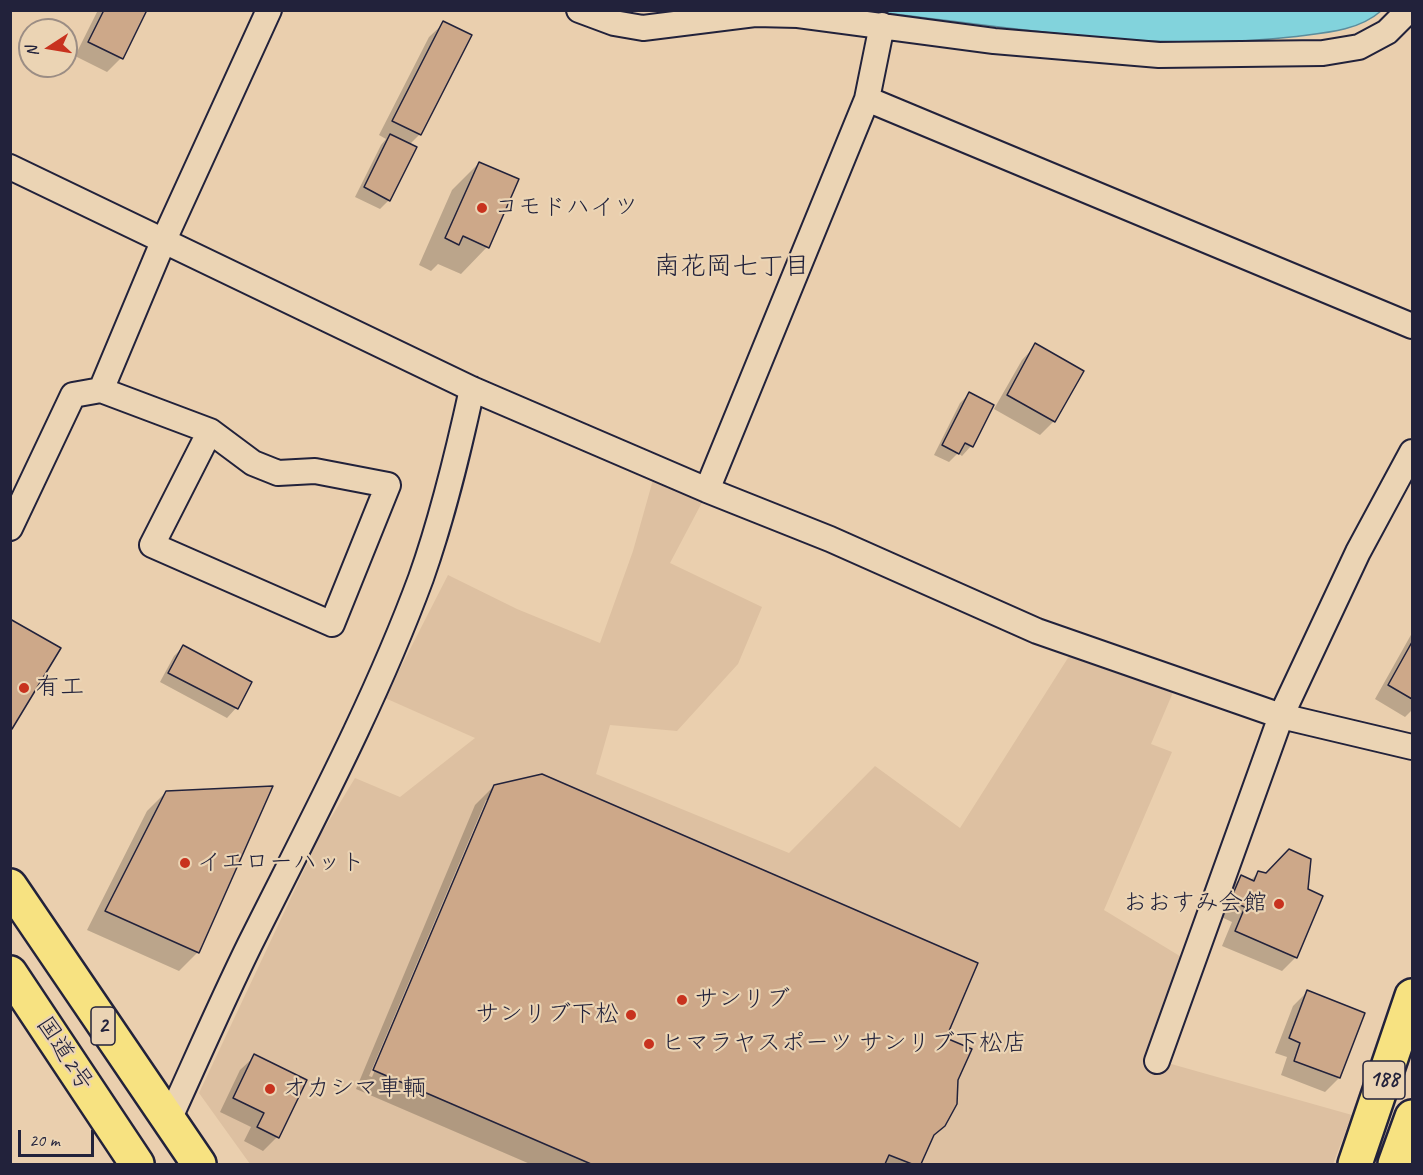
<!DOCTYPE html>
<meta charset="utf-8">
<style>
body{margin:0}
#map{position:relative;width:1423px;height:1175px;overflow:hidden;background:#eacfae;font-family:Caveat,sans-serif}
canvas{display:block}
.frame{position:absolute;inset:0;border:12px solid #22223b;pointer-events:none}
.north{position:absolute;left:18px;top:18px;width:60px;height:60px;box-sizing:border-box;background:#ebd4b4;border:2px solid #9b8d84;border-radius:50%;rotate:258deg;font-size:16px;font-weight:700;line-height:24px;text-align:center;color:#22223b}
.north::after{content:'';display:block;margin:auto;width:21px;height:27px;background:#c8321e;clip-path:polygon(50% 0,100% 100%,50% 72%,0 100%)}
.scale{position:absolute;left:18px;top:1130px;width:76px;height:27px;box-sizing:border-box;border:3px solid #22223b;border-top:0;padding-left:8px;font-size:18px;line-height:21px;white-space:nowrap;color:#22223b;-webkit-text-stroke:4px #ebd4b4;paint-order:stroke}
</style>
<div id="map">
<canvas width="1423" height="1175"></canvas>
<div class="frame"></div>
<div class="north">N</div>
<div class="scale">20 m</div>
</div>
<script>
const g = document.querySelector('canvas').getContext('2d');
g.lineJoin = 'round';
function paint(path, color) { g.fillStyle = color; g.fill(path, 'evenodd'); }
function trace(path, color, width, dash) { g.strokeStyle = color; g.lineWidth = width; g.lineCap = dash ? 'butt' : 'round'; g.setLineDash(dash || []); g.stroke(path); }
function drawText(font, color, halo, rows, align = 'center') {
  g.font = font + ' Caveat,"Klee One",sans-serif'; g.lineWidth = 4.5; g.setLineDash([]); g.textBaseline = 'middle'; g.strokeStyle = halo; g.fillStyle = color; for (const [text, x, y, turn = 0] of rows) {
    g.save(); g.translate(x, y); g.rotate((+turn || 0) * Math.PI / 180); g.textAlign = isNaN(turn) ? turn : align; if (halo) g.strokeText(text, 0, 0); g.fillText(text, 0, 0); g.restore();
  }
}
paint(new Path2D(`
 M656,469L707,493L670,563L762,607L738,664L677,731L610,725L596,774L789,853L875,766L960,828L1073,650L1174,690L1151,744L1172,752L1104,910L1188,961L1157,1060L1352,1115L1333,1164H250L199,1093L321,834L355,778L400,797L475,738L385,698L448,575L517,609L600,643L633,551Z`), '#ddc0a1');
const water = new Path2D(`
 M869,11H1381C1357,32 1322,33 1291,37C1150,53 1009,27 869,11Z`);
paint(water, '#82d3dc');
trace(water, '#5c8c9c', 1.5);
paint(new Path2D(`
 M98,10H145L121,58L107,72L75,56Z
 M444,23L470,36L419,135L409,145L389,200L380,209L355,197L381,145L386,139L379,135L429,37Z
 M479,163L517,180L487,247L461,274L438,264L431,271L419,265L452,190Z
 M1036,345L1054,421L1040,435L994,409L1022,360Z
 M969,394L992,406L971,446L962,456L958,453L949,462L934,455L960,403Z
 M1412,633V710L1405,717L1375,699Z
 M183,647L250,682L236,708L227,718L160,682L174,656Z
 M494,786L944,1038L957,1080L920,1164H530L356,1089L475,805ZM486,800H489L372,1077L369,1076Z
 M271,787L198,952L179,971L87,930L147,811L166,792Z
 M1258,873L1266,875L1296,957L1282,971L1222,946L1232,922L1217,915L1227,891L1242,877L1250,881Z
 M1307,992L1339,1078L1325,1092L1281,1075L1287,1057L1275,1053L1293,1006Z
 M255,1056L277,1137L263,1151L244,1141L251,1127L220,1112L240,1070Z`), '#0003');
const building = new Path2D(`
 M104,10H147L123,59L88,42Z
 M443,21L472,35L421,135L392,121Z
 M390,134L417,147L390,201L364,187Z
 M479,162L519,179L489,248L463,236L459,245L445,238Z
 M1035,343L1084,371L1055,422L1007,395Z
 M969,392L994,405L973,447L965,443L959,454L942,445Z
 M10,619L61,648L12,729L10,728Z
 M1412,642V699L1388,685Z
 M183,645L252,682L238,709L168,673Z
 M542,774L978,963L946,1038L972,1049L958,1080L957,1104L945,1126L934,1135L921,1164H912L889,1155L885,1164H591L373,1070L494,785Z
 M273,786L199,953L105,911L166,791Z
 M1289,849L1311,859L1308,889L1323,896L1297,958L1235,931L1245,907L1230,901L1241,875L1254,881L1258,871L1266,873Z
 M1307,990L1365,1013L1340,1078L1294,1061L1300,1043L1289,1038Z
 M254,1054L307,1080L279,1138L257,1127L264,1113L233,1098Z`);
paint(building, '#cda889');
trace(building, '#22223b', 1.5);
const minor = new Path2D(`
 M579,10L614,23L643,28L755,14L798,15L994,41L1159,55L1323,53L1359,47L1387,32L1409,10
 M867,99L882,25
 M10,167L472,389L707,490L830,539L1037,631L1281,716L1412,747
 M101,390L210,431L253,463L278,473L315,471L388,485L332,624L152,545L210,431
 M707,490L867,99L1412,326
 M10,528L73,395L101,390L163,242L269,10
 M1157,1061L1281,716L1358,552L1412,452
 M168,1122C195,1063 221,1003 250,944C310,824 374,705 421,578C443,516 458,453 472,389`);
const highway = new Path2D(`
 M10,886L199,1164
 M10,973L137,1164
 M1355,1164L1412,996
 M1395,1164L1412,1117`);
trace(minor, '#22223b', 28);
trace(highway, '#22223b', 38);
trace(minor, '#ebd4b4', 24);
trace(highway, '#f7e281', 33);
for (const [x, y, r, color] of [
 [482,208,6,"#c8321e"],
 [24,688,6,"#c8321e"],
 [185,863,6,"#c8321e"],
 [1279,904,6,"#c8321e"],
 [682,1000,6,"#c8321e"],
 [631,1015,6,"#c8321e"],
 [649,1044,6,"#c8321e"],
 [270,1089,6,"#c8321e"]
]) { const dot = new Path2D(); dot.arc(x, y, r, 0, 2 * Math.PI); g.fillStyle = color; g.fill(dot); trace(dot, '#ebd4b4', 2); }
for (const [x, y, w] of [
 [103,1026,24],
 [1384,1080,42]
]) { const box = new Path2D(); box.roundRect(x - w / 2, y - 19, w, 38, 4.5); g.fillStyle = '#ebd4b4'; g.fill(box); trace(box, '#22223b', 1.5); }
drawText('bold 22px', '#22223b', null, [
 ["2",103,1026],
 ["188",1384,1080]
]);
drawText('24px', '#22223b', '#ebd4b4', [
 ["コモドハイツ",494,208],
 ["有工",36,688],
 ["イエローハット",197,863],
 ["おおすみ会館",1267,904,"right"],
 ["サンリブ",694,1000],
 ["サンリブ下松",619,1015,"right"],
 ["ヒマラヤスポーツ サンリブ下松店",661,1044],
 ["オカシマ車輌",282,1089]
], 'left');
drawText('24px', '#22223b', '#ebd4b4', [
 ["国道2号",64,1054,57]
]);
drawText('26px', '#22223b', '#ebd4b4', [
 ["南花岡七丁目",732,267]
]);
</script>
